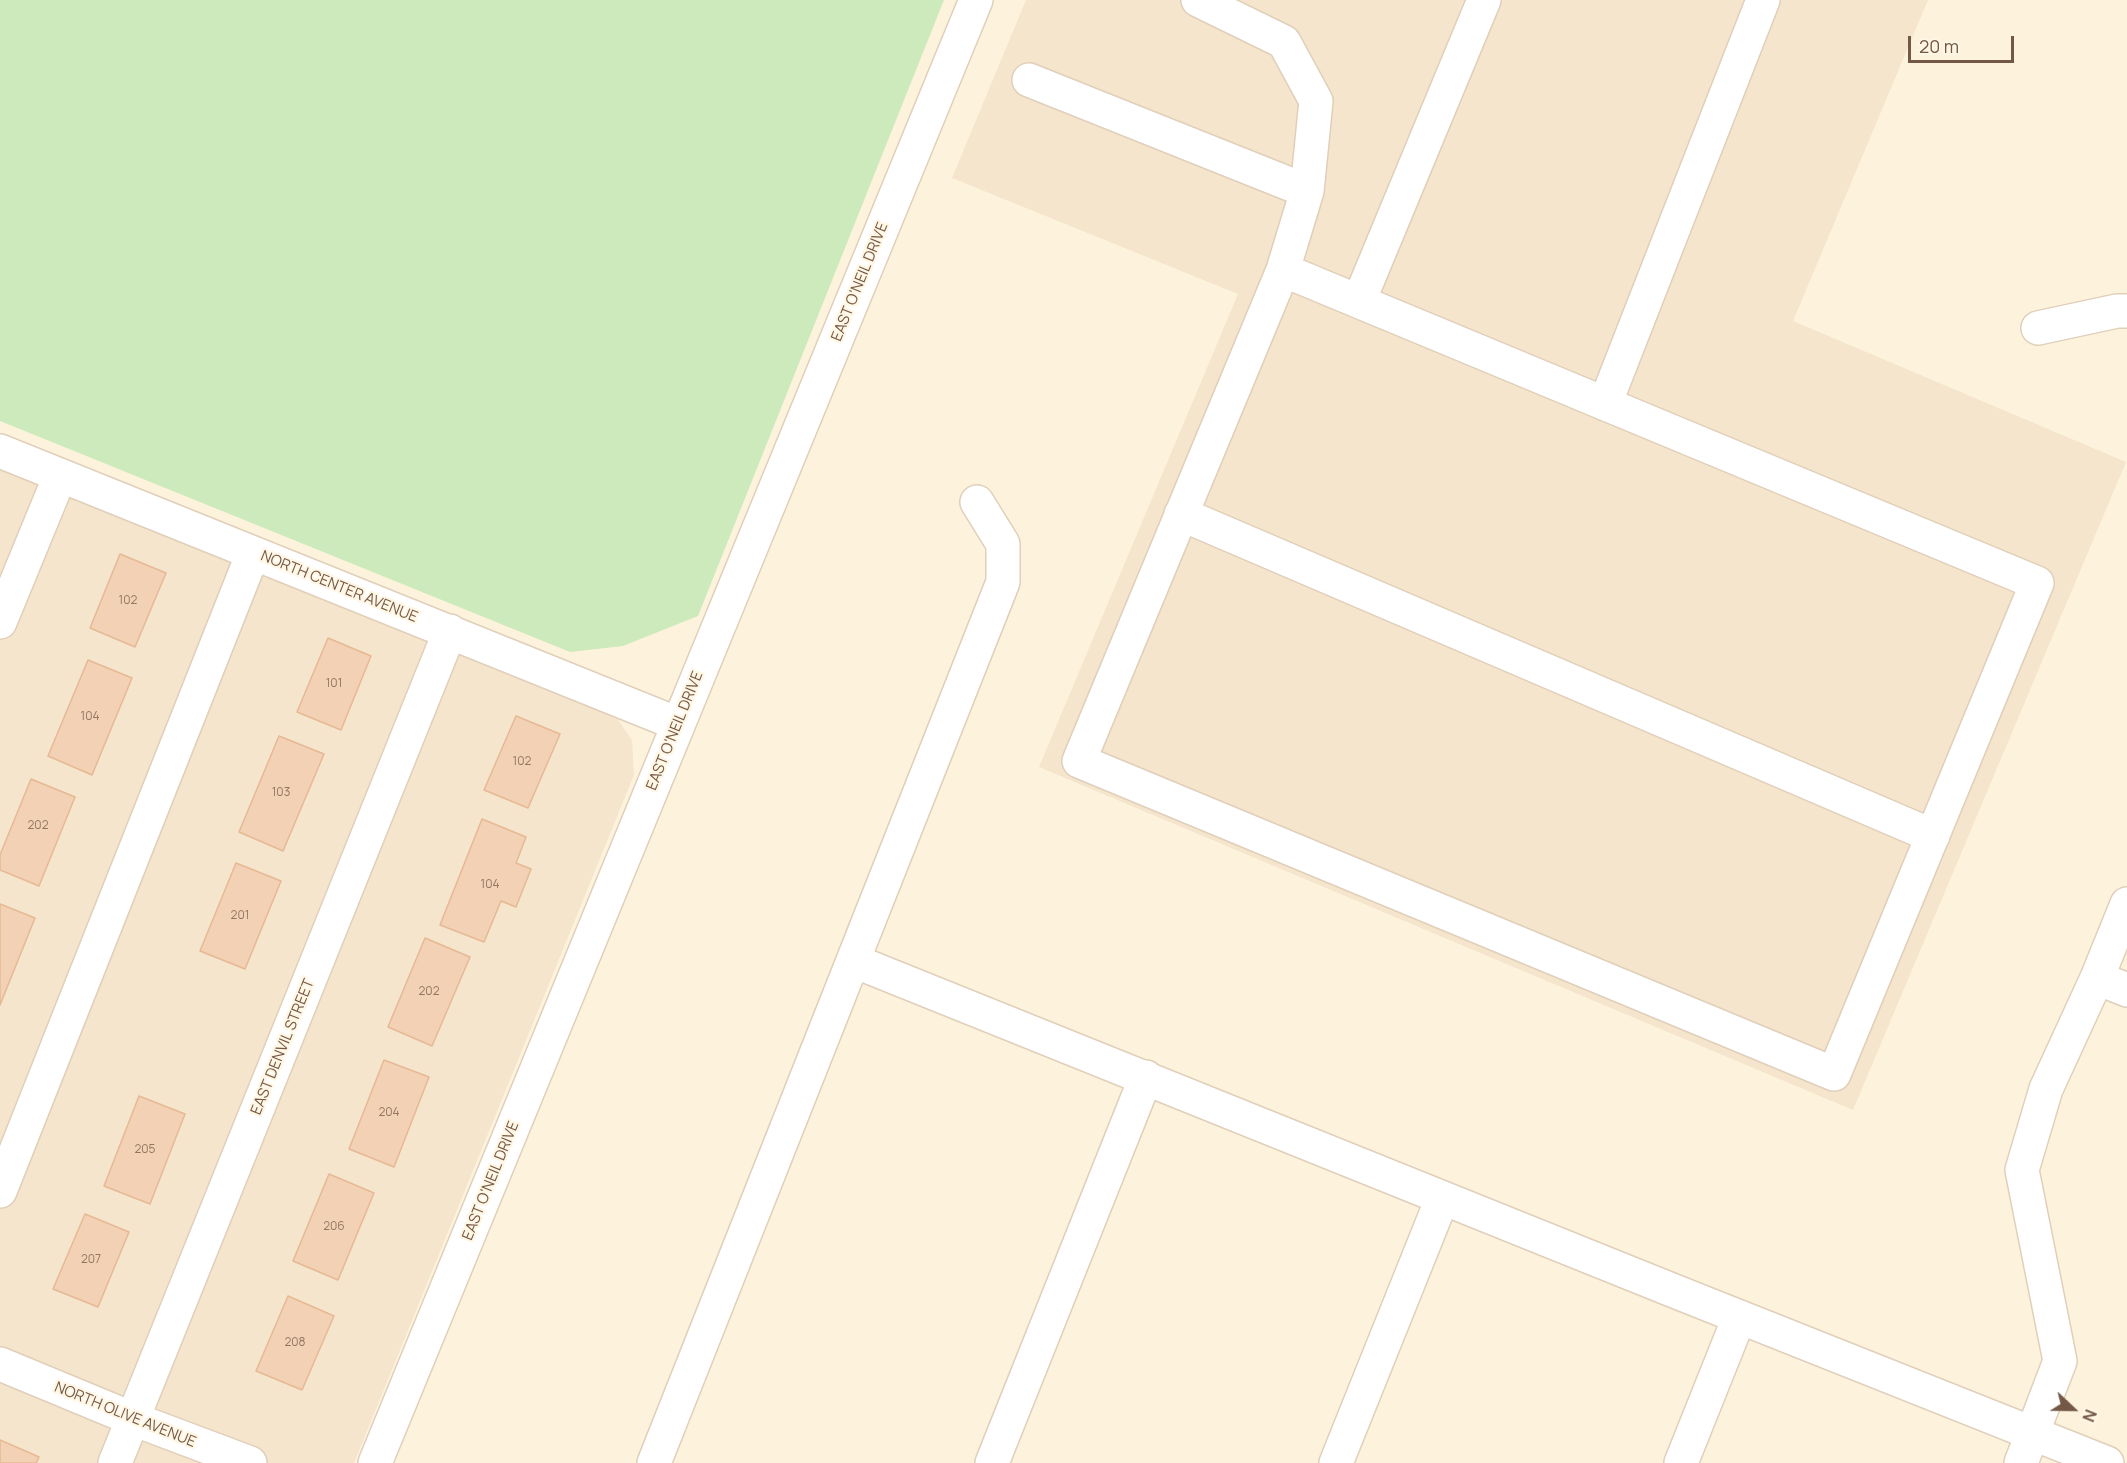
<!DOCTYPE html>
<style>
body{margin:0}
#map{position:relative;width:2127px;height:1463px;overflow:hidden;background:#fdf3dd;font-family:Manrope,sans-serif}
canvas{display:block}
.north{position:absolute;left:2043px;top:1379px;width:60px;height:60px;-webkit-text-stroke:4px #fff6e4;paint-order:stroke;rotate:112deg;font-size:16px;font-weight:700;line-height:24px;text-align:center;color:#735846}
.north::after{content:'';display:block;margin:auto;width:21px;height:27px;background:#735846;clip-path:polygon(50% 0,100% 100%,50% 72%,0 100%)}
.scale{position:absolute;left:1908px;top:36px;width:106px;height:27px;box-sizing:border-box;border:3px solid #735846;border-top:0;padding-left:8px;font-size:18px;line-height:21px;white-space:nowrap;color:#735846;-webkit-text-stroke:4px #fff6e4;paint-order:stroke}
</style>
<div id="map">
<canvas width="2127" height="1463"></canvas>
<div class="north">N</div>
<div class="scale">20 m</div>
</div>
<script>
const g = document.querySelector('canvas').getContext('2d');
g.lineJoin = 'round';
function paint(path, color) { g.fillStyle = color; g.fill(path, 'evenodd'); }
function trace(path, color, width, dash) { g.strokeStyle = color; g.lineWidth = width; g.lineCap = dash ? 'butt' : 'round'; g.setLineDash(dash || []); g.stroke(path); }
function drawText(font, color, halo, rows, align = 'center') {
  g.font = font + ' Manrope,sans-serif'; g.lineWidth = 4.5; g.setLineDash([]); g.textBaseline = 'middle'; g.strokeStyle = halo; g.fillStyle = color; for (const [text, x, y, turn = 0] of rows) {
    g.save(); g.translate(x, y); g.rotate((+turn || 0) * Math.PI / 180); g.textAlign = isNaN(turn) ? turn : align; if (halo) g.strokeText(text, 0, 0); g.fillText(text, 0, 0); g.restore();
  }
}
paint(new Path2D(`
 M1026,0H1928L1793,321L2126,462L1853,1110L1039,767L1238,294L952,178Z
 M0,460L612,711L632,740L634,775L354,1463H0Z`), '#f4e5cc');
paint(new Path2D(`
 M0,0H944L698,616L623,646L570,652L0,421Z`), '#cceabc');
const building = new Path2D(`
 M120,554L166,573L135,647L90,628Z
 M328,638L371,656L341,730L297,712Z
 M88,660L132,678L92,775L48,756Z
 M516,716L560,734L528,808L484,790Z
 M279,736L324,754L283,851L239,832Z
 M31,779L75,797L39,886L0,870V855Z
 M482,819L526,837L516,863L531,869L516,907L501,901L484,942L440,925Z
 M236,863L281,881L245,969L200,951Z
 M0,904L35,918L0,1005Z
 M425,938L470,957L432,1046L388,1027Z
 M384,1060L429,1077L394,1167L349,1149Z
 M139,1096L185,1114L150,1204L104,1186Z
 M329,1174L374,1193L338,1280L293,1261Z
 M85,1214L129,1232L98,1307L53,1289Z
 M288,1296L334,1316L302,1390L256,1371Z
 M0,1440L39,1457L36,1463H0Z`);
paint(building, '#f3d1b4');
trace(building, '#e6b994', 1.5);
const minor = new Path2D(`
 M1198,0L1284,42L1316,101L1307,191L1283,270L1079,761L1834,1074L2037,583L1283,270
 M1029,80L1307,191
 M1359,301L1484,0
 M2038,328L2117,311H2127
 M1605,404L1763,0
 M0,451L678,724
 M1181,514L1933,836
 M0,622L60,476
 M854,961C1272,1127 1688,1299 2107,1463
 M2097,978L2127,990
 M0,1191L253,553
 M0,1364L133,1419L250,1463
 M115,1463L450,631
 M375,1463L976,0
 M654,1463L1003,582V544L977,502
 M992,1463L1146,1077
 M1336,1463L1442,1199
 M1681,1463L1739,1318
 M2021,1463L2060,1361L2022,1170L2046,1089L2097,978L2127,904`);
trace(minor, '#e0cfba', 36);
trace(minor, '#fff', 33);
drawText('12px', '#937662', null, [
 ["102",128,601],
 ["101",334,684],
 ["104",90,717],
 ["102",522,762],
 ["103",281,793],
 ["202",38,826],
 ["104",490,885],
 ["201",240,916],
 ["202",429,992],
 ["204",389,1113],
 ["205",145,1150],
 ["206",334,1227],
 ["207",91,1260],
 ["208",295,1343]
]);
drawText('15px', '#735846', '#fff6e4', [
 ["EAST O'NEIL DRIVE",860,282,-68],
 ["NORTH CENTER AVENUE",339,587,22],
 ["EAST O'NEIL DRIVE",675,731,-68],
 ["EAST DENVIL STREET",283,1047,-68],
 ["EAST O'NEIL DRIVE",491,1181,-68],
 ["NORTH OLIVE AVENUE",125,1415,22]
]);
</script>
